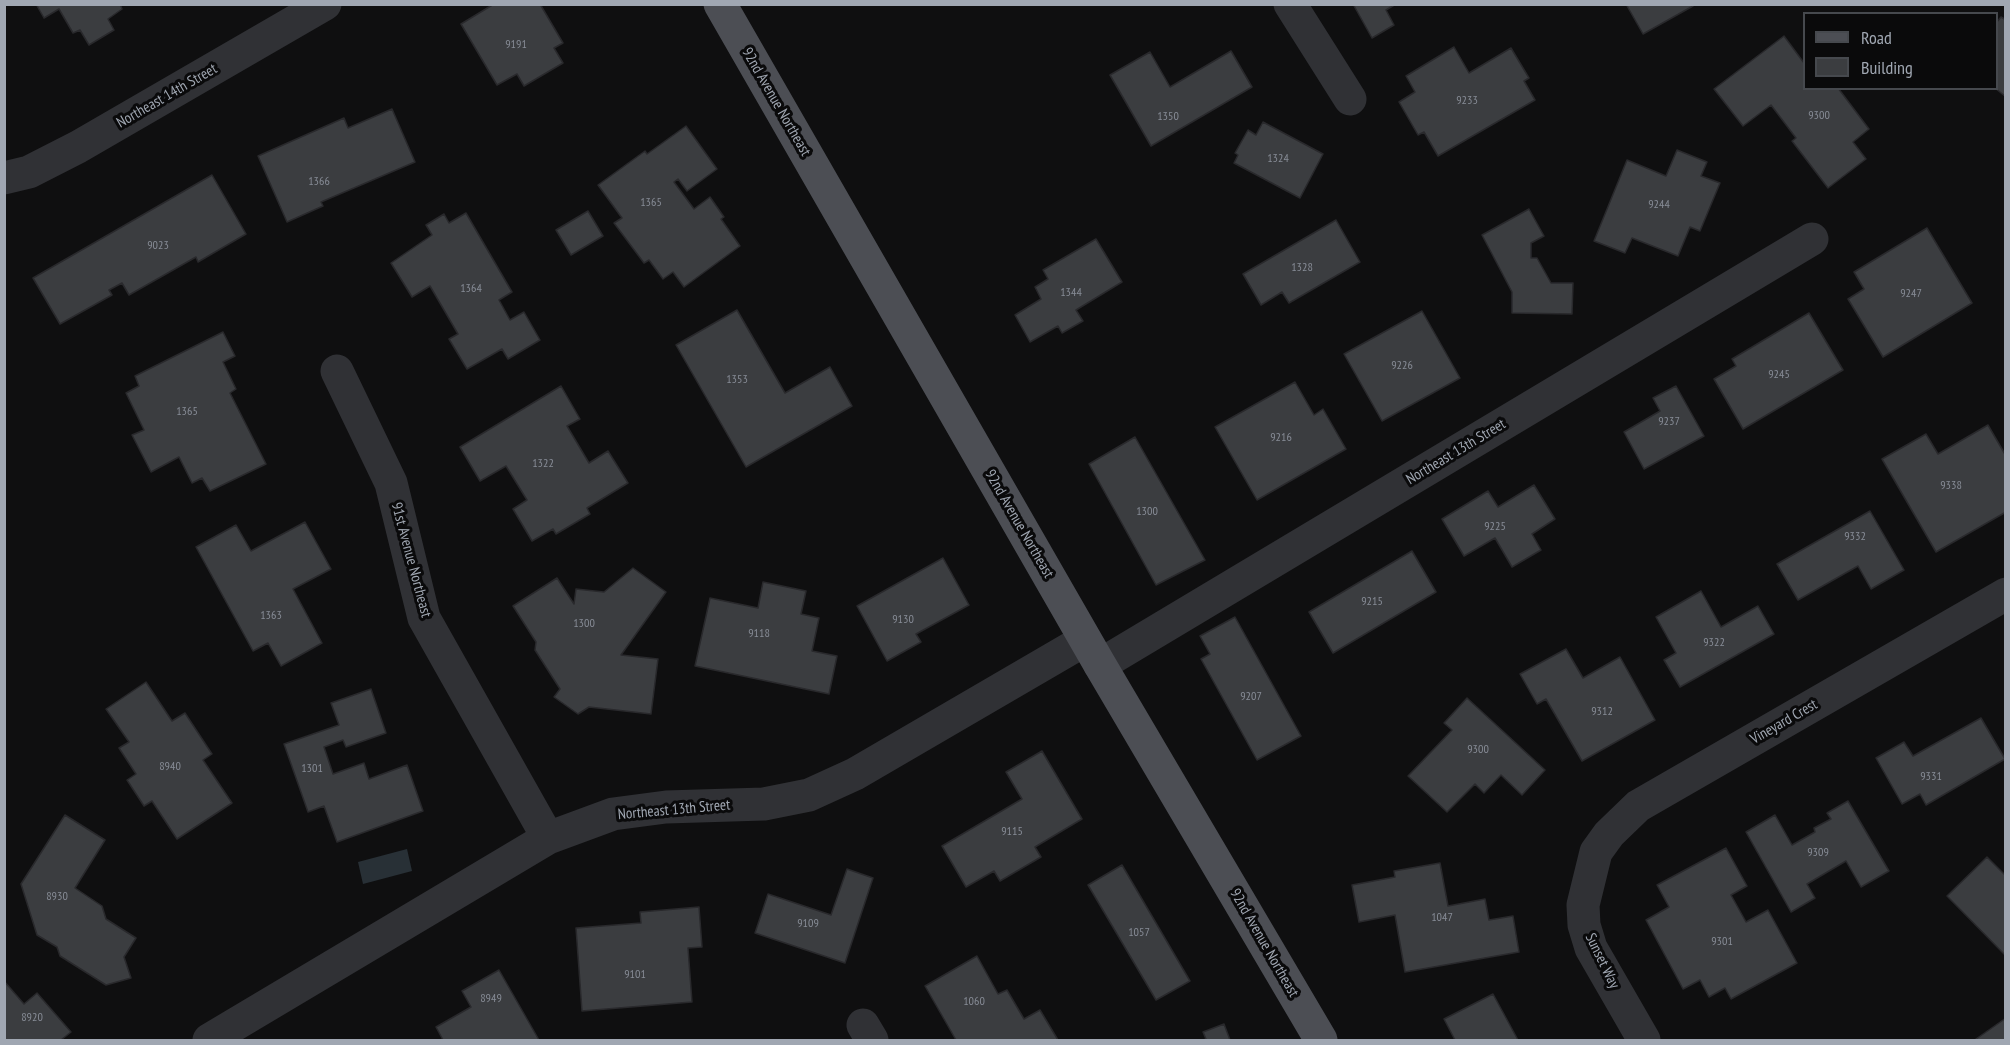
<!DOCTYPE html>
<style>
body{margin:0}
#map{position:relative;width:2010px;height:1045px;overflow:hidden;background:#0f0f10;font-family:"PT Sans Narrow",sans-serif}
canvas{display:block}
.frame{position:absolute;inset:0;border:6px solid #a0a7b2;pointer-events:none}
.legend{position:absolute;left:1803px;top:12px;width:195px;height:78px;box-sizing:border-box;background:#0a0a0b;border:2px solid #46494e;margin:0;padding:8px 10px;list-style:none;font-size:18px;color:#a0a7b2}
.legend li{display:flex;align-items:center;gap:12px;height:30px}
.legend b{width:30px;border:2px solid #46494e}
</style>
<div id="map">
<canvas width="2010" height="1045"></canvas>
<div class="frame"></div>
<ul class="legend">
<li><b style="height:8px;background:#4c4e54"></b>Road</li>
<li><b style="height:16px;background:#3b3d40"></b>Building</li>
</ul>
</div>
<script>
const g = document.querySelector('canvas').getContext('2d');
g.lineJoin = 'round';
function paint(path, color) { g.fillStyle = color; g.fill(path, 'evenodd'); }
function trace(path, color, width, dash) { g.strokeStyle = color; g.lineWidth = width; g.lineCap = dash ? 'butt' : 'round'; g.setLineDash(dash || []); g.stroke(path); }
function drawText(font, color, halo, rows, align = 'center') {
  g.font = font + ' "PT Sans Narrow",sans-serif'; g.lineWidth = 6; g.setLineDash([]); g.textBaseline = 'middle'; g.strokeStyle = halo; g.fillStyle = color; for (const [text, x, y, turn = 0] of rows) {
    g.save(); g.translate(x, y); g.rotate((+turn || 0) * Math.PI / 180); g.textAlign = isNaN(turn) ? turn : align; if (halo) g.strokeText(text, 0, 0); g.fillText(text, 0, 0); g.restore();
  }
}
paint(new Path2D(`
 M407,849L412,871L363,884L358,862Z`), '#283036');
const building = new Path2D(`
 M36,4H120L122,9L108,19L114,30L89,45L80,30L73,33L59,9L44,18Z
 M494,4H540L563,43L554,48L563,63L524,86L517,74L497,85L461,24Z
 M1353,4H1396L1386,10L1394,25L1372,38Z
 M1626,4H1692L1693,6L1643,34Z
 M2001,17L2006,20V97L1995,88L1996,23Z
 M1784,36L1804,63V88H1838L1869,129L1853,142L1866,159L1828,188L1792,141L1796,138L1771,105L1743,126L1714,89Z
 M1454,47L1469,73L1511,48L1529,78L1524,81L1535,100L1438,156L1424,132L1418,135L1399,102L1415,92L1406,76Z
 M1231,51L1252,87L1151,146L1110,75L1150,52L1170,87Z
 M392,109L415,162L321,202L323,206L287,222L258,156L344,118L348,128Z
 M1263,122L1323,154L1300,198L1234,163L1238,155L1235,153L1248,130L1256,135Z
 M686,126L717,169L687,191L678,179L674,182L694,209L710,197L724,217L721,219L740,246L684,287L673,272L663,279L649,260L644,263L614,223L622,218L598,185L645,151L647,154Z
 M1677,150L1707,162L1701,176L1720,183L1700,231L1690,227L1678,256L1632,238L1625,253L1594,241L1627,160L1666,176Z
 M212,175L246,234L198,262L196,257L129,295L122,283L109,290L112,295L60,324L33,278Z
 M1529,209L1544,236L1531,243V258H1537L1551,283H1573L1572,314L1512,313V292L1482,235Z
 M588,211L603,236L571,255L556,230Z
 M466,213L512,292L499,300L510,320L524,312L540,340L508,359L502,349L467,369L449,339L458,334L430,286L412,297L391,263L432,235L426,225L444,214L449,223Z
 M1336,220L1360,262L1289,303L1282,292L1261,305L1243,274Z
 M1927,228L1972,303L1883,357L1848,299L1864,289L1854,272Z
 M1096,239L1122,282L1076,310L1083,321L1062,333L1058,326L1030,342L1015,315L1041,299L1035,287L1048,279L1043,270Z
 M737,310L785,393L830,367L852,406L746,467L676,345Z
 M1422,311L1460,378L1382,421L1344,354Z
 M1809,313L1843,370L1743,429L1714,379L1736,366L1732,359Z
 M223,332L235,356L223,362L236,389L230,393L266,464L210,491L202,478L192,483L179,457L151,472L132,435L144,430L126,393L139,386L135,376Z
 M1295,382L1314,415L1323,409L1346,449L1257,500L1215,427Z
 M561,386L580,419L567,426L589,463L608,451L628,483L587,508L590,514L556,534L553,529L532,541L513,509L527,500L506,466L480,481L460,447Z
 M1676,386L1704,436L1644,469L1624,432L1660,411L1653,398Z
 M1988,425L2006,456V512L1936,552L1882,459L1926,434L1938,454Z
 M1135,437L1205,560L1156,585L1089,464Z
 M1534,485L1555,519L1532,534L1541,550L1512,567L1495,538L1464,556L1442,519L1488,491L1498,507Z
 M1870,511L1904,570L1871,589L1858,566L1798,600L1777,564Z
 M305,522L331,569L293,589L322,643L281,666L268,643L253,651L196,547L236,525L251,551Z
 M1412,551L1436,592L1333,653L1309,612Z
 M943,558L969,605L916,634L921,642L887,661L857,606Z
 M633,568L666,592L621,655L658,659L651,714L589,707L578,714L554,697L560,689L535,650L536,642L513,606L557,578L574,604L576,589L604,592Z
 M763,582L806,591L801,614L819,618L812,651L837,656L829,694L695,666L710,598L758,608Z
 M1701,591L1721,627L1758,606L1774,634L1680,687L1664,660L1676,653L1656,617Z
 M1235,617L1301,736L1257,760L1201,659L1210,654L1200,636Z
 M1566,649L1583,678L1620,657L1655,720L1582,761L1546,699L1537,704L1520,674Z
 M146,682L172,721L185,713L212,754L203,760L232,803L177,839L152,801L144,806L127,780L136,774L119,748L129,742L106,709Z
 M371,689L386,733L346,747L343,740L324,747L333,774L364,763L369,779L407,765L423,811L337,842L324,806L308,812L284,744L339,725L331,703Z
 M1467,698L1545,770L1522,795L1501,775L1484,793L1475,784L1447,812L1408,776L1452,730L1444,723Z
 M1981,718L2005,759L1926,805L1920,794L1902,804L1876,758L1904,742L1913,756Z
 M1042,751L1082,819L1035,847L1041,857L1000,881L994,871L966,887L942,846L1022,799L1006,772Z
 M1848,801L1889,871L1861,887L1846,861L1807,884L1815,898L1791,912L1746,832L1775,815L1792,845L1815,832L1814,828L1831,819L1827,813Z
 M65,815L105,840L75,888L102,906L106,919L136,938L124,957L131,978L106,985L60,956L57,947L37,935L21,884Z
 M1726,848L1747,886L1731,895L1746,922L1768,910L1797,963L1731,999L1725,988L1709,997L1700,980L1683,989L1646,920L1669,907L1657,885Z
 M1987,857L2006,876V956L1947,896Z
 M1440,863L1448,906L1485,899L1489,920L1513,916L1519,952L1405,972L1395,915L1359,922L1352,885L1395,877L1394,871Z
 M1122,865L1190,981L1156,1000L1088,885Z
 M847,869L873,878L845,963L755,933L768,894L831,915Z
 M699,907L702,947L688,948L692,1002L582,1011L576,928L641,923L640,912Z
 M977,956L998,994L1007,990L1024,1019L1040,1010L1058,1040H956L925,986Z
 M499,970L539,1040H443L436,1027L471,1007L462,991Z
 M4,981L24,1004L37,993L71,1032L61,1040H4Z
 M1493,994L1518,1040H1455L1444,1019Z
 M2006,1018V1040H1977L1976,1039Z
 M1224,1024L1230,1040H1203L1206,1039L1203,1032Z`);
paint(building, '#3b3d40');
trace(building, '#29292c', 1.5);
trace(new Path2D(`
 M1290,4L1350,99
 M4,178L29,172L78,147L325,4
 M337,371L391,483L424,618L548,838
 M1100,665L1812,239
 M863,1025L872,1040
 M209,1040L548,838L613,814L666,807L764,804L809,795L855,774L1085,640
 M1644,1040L1591,948L1584,925L1583,905L1596,852L1609,834L1638,806L2006,594`), '#303135', 33);
trace(new Path2D(`
 M720,4L1100,665L1321,1040`), '#4c4e54', 33);
drawText('12px', '#878c96', null, [
 ["9191",516,45],
 ["9233",1467,101],
 ["9300",1819,116],
 ["1350",1168,117],
 ["1324",1278,159],
 ["1366",319,182],
 ["1365",651,203],
 ["9244",1659,205],
 ["9023",158,246],
 ["1328",1302,268],
 ["1364",471,289],
 ["1344",1071,293],
 ["9247",1911,294],
 ["9226",1402,366],
 ["9245",1779,375],
 ["1353",737,380],
 ["1365",187,412],
 ["9237",1669,422],
 ["9216",1281,438],
 ["1322",543,464],
 ["9338",1951,486],
 ["1300",1147,512],
 ["9225",1495,527],
 ["9332",1855,537],
 ["9215",1372,602],
 ["1363",271,616],
 ["9130",903,620],
 ["1300",584,624],
 ["9118",759,634],
 ["9322",1714,643],
 ["9207",1251,697],
 ["9312",1602,712],
 ["9300",1478,750],
 ["8940",170,767],
 ["1301",312,769],
 ["9331",1931,777],
 ["9115",1012,832],
 ["9309",1818,853],
 ["8930",57,897],
 ["1047",1442,918],
 ["9109",808,924],
 ["1057",1139,933],
 ["9301",1722,942],
 ["9101",635,975],
 ["8949",491,999],
 ["1060",974,1002],
 ["8920",32,1018]
]);
drawText('15px', '#a0a7b2', '#0a0a0b', [
 ["Northeast 14th Street",167,96,-30],
 ["92nd Avenue Northeast",776,102,60],
 ["Northeast 13th Street",1456,452,-31],
 ["92nd Avenue Northeast",1019,524,60],
 ["91st Avenue Northeast",411,560,75],
 ["Vineyard Crest",1784,722,-30],
 ["Northeast 13th Street",674,810,-5],
 ["92nd Avenue Northeast",1264,943,60],
 ["Sunset Way",1602,961,64]
]);
</script>
